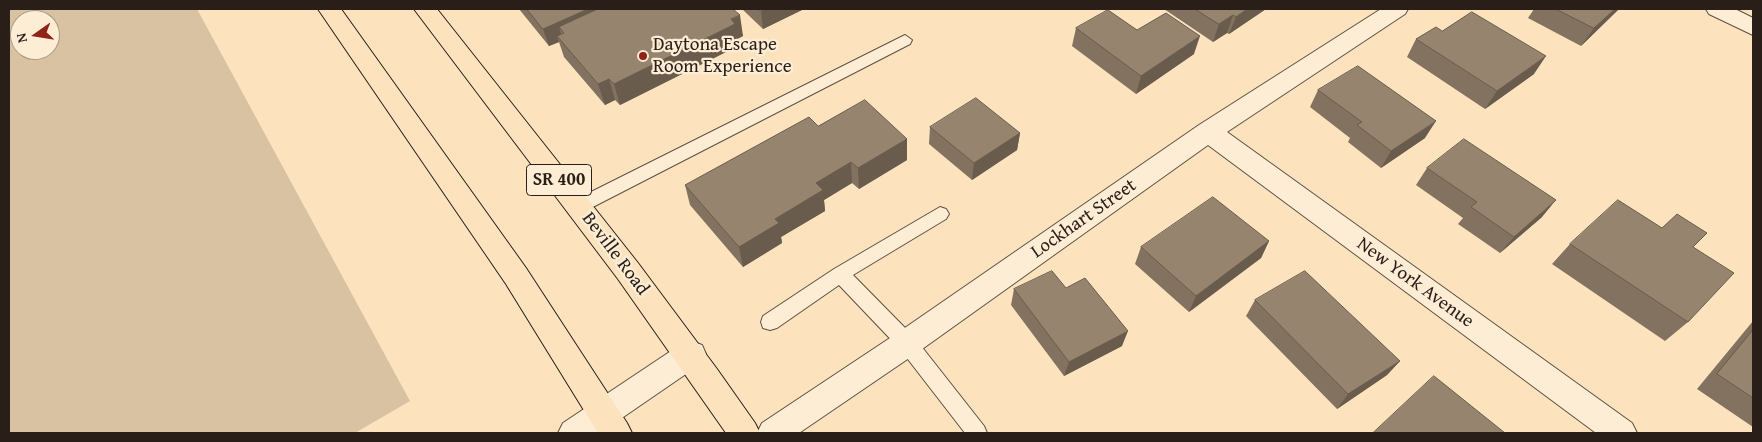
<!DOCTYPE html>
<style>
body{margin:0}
#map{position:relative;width:1762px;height:442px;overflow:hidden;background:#fce3be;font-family:"Gentium Book Plus",serif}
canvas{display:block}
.frame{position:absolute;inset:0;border:10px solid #291e18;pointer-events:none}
.north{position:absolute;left:10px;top:10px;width:50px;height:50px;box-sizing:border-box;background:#fdedd5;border:1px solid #a89a89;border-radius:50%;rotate:257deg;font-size:14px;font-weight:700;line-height:20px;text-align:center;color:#291e18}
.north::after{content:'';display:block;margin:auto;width:18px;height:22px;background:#8f2418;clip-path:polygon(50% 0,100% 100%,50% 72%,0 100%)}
</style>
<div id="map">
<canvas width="1762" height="442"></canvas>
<div class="frame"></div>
<div class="north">N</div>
</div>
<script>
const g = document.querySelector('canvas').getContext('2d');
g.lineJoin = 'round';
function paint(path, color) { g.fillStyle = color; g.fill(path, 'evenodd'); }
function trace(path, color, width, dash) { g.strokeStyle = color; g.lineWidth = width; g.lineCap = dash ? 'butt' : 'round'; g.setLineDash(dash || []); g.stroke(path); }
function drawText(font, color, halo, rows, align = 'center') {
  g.font = font + ' "Gentium Book Plus",serif'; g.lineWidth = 4.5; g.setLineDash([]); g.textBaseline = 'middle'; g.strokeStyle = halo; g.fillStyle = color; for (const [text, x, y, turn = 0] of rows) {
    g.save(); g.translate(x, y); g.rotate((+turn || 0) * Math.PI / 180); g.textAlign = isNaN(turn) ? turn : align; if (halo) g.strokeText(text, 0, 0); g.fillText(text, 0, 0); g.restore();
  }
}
paint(new Path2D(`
 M9,9H197L410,401L355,433H9ZM20,20H50V50H20Z`), '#d8c2a2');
const service = new Path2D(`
 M905,35L912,40L910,44L585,211L579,213L573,211L570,206L573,201Z
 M940,207L946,209L949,214L946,219L853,275L914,337L984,426L987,433H965L900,349L839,285L777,328L770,330L763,328L761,322L763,316L834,269Z`);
const minor = new Path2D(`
 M1381,9H1408L1405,14L1227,132L1632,423L1637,433H1596L1208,145L918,352L799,433H757L762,423L896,334L1199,125Z
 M1706,9H1735L1753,18V35L1709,14Z
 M691,341L702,345L706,354L702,363L600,433H558L563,423L680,345Z`);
const primary = new Path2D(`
 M318,9H341L526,268L627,423L632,433H598L506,284Z
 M414,9H437L638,263L717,369L755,423L760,433H726L618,279Z`);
trace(service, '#5e4f42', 2);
trace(minor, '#5e4f42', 2);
trace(primary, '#291e18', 2);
paint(service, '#fdedd5');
paint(minor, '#fdedd5');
paint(primary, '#fce3be');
paint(new Path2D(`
 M519,9H733L743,36L737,39L738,46L620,105L615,100L605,105L564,57L559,42L549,46Z
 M742,9H804L763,29Z
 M1164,9H1266L1229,34L1227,33L1213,42Z
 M1534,9H1619L1581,46L1528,18Z
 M1076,28L1137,30L1194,54L1136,94L1072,46Z
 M1416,39L1534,74L1485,109L1407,57Z
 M1318,90L1425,138L1381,168L1348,142L1350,138L1310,107Z
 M818,126L907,139V160L859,189L852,183L824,200L825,211L781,237L782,243L743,267L690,205L685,185Z
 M930,127L1020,133L1017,150L972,180L929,144Z
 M1427,168L1542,217L1500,253L1458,224L1463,218L1416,185Z
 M1269,241L1261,258L1189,312L1135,264L1141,247Z
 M1570,244L1693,247L1688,322L1665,341L1552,264Z
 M1066,288L1122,346L1064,376L1011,305L1014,289Z
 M1255,300L1400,361L1387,375L1337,409L1246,316Z
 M1753,321V427L1697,389Z`), '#82725f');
paint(new Path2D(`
 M588,9H632L564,33L559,27L563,40L557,36L559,42L549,46L543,29Z
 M767,9H804L763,29L761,11Z
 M1247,9H1266L1229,34L1236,17Z
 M1615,9H1619L1581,46L1594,28Z
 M740,15L743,36L737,39L738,46L620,105L614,84Z
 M1233,15L1227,33L1213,42L1219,24Z
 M1200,36L1194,54L1136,94L1141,76Z
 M1546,56L1534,74L1485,109L1497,91Z
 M609,79L615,100L605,105L598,84Z
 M1436,121L1425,138L1381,168L1391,151Z
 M1020,133L1017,150L972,180L974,163Z
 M907,139V160L859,189L858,168Z
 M851,162L852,183L824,200L825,211L781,237L782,243L743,267L739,247L775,219L816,183Z
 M1556,200L1542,217L1500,253L1514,237Z
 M1269,241L1261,258L1189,312L1196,296Z
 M1128,331L1122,346L1064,376L1069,362Z
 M1400,361L1387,375L1337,409L1348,394Z`), '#6a5c4d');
const building = new Path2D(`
 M527,9H588L543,29Z
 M598,9H733L740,15L731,19L735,24L614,84L609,79L598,84L557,36L564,33L559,27Z
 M758,9H767L761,11Z
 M1195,9H1247L1236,17L1233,15L1219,24Z
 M1556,9H1615L1594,28Z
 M1108,10L1137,30L1166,13L1200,36L1141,76L1076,28Z
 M1472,12L1546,56L1497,91L1416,39L1436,27L1442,31Z
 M1358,66L1436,121L1391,151L1357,125L1362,122L1318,90Z
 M976,98L1020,133L974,163L930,127Z
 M865,100L907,139L858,168L851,162L816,183L823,190L775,219L779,223L739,247L685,185L809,117L818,126Z
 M1464,139L1556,200L1514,237L1471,207L1477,202L1427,168Z
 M1213,197L1269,241L1196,296L1141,247Z
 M1618,200L1662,228L1677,214L1707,233L1693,247L1734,273L1688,322L1570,244Z
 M1052,271L1066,288L1085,278L1128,331L1069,362L1014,289Z
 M1305,271L1400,361L1348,394L1255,300Z
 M1753,330V398L1717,374Z
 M1434,376L1505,433H1373Z`);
paint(building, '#97846e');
trace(building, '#6a5c4d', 1);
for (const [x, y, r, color] of [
 [643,56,5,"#8f2418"]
]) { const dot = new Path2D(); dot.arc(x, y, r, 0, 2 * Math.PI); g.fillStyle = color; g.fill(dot); trace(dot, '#fdedd5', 2); }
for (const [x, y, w] of [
 [559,180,65]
]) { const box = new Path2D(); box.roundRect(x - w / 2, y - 15.5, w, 31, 4); g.fillStyle = '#fdedd5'; g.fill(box); trace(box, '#291e18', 1); }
drawText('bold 18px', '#291e18', null, [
 ["SR 400",559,180]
]);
drawText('19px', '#291e18', '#fdedd5', [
 ["Daytona Escape",653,45],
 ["Room Experience",653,67]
], 'left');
drawText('19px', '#291e18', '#fdedd5', [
 ["Lockhart Street",1084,219,-35],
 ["Beville Road",615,254,53],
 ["New York Avenue",1415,283,36]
]);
</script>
